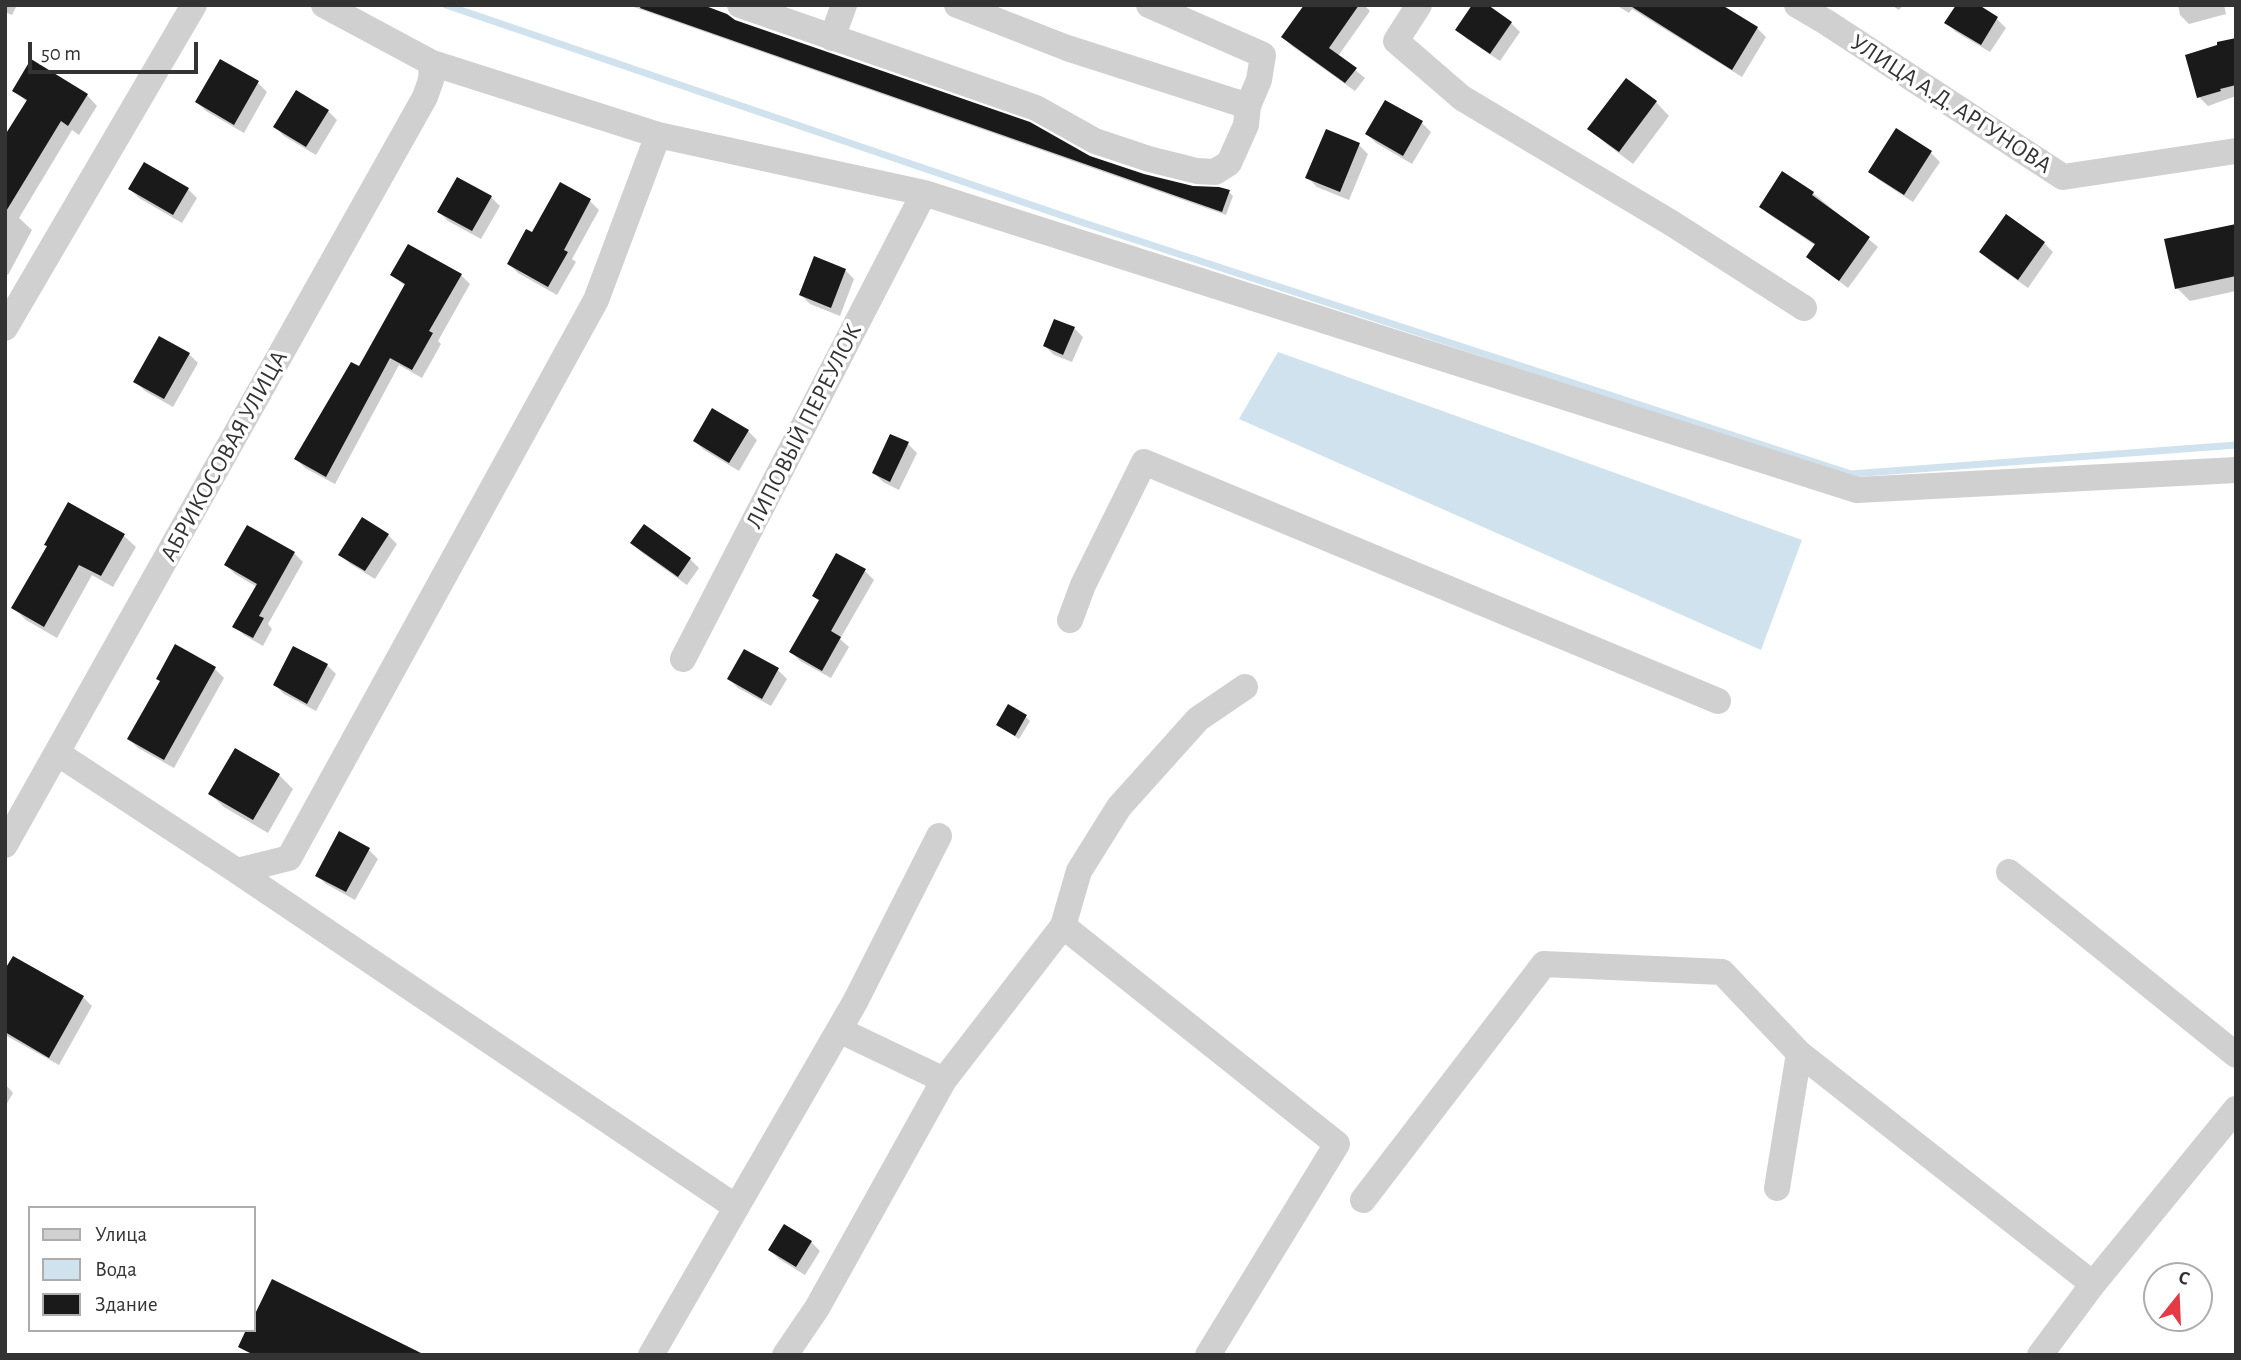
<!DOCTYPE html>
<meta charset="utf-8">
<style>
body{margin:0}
#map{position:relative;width:2241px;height:1360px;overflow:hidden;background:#fff;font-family:"Alegreya Sans",sans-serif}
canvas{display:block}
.frame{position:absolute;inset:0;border:7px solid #333;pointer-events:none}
.legend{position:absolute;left:28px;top:1206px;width:228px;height:126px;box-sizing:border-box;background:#fff;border:2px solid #adadad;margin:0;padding:9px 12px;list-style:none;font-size:21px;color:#333}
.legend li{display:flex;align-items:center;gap:14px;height:35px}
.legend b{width:35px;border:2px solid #adadad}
.north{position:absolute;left:2143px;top:1262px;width:70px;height:70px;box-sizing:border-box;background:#fff;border:2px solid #adadad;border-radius:50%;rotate:18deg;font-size:19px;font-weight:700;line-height:28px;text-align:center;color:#333}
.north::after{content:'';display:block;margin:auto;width:24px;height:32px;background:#e63946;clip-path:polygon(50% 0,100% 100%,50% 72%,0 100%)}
.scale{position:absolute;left:28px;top:42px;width:170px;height:32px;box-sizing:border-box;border:4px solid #333;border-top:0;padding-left:9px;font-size:21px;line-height:24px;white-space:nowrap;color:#333;-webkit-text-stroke:5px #fff;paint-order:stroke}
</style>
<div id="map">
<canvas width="2241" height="1360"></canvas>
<div class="frame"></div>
<ul class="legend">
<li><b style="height:9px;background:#d0d0d0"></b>Улица</li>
<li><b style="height:19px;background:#cfe2ee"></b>Вода</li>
<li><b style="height:19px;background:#1a1a1a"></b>Здание</li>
</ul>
<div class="north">С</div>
<div class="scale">50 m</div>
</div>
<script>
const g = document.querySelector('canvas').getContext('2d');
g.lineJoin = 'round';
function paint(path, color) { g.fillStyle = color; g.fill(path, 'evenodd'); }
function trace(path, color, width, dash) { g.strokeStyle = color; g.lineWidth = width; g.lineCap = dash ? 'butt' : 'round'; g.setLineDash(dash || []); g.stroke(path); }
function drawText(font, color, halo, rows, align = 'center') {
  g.font = font + ' "Alegreya Sans",sans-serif'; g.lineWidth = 7; g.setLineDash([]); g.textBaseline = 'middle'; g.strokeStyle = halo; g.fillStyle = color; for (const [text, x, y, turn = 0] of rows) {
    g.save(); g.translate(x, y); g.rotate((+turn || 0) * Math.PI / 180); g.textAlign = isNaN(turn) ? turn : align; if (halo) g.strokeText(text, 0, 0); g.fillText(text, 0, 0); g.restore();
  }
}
paint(new Path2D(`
 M1278,352L1802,540L1761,650L1239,419Z`), '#cfe2ee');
paint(new Path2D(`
 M5,5H17L12,15L5,12Z
 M628,5H697L734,21L1089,158L1144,176L1193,188L1229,192L1233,196L1226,215Z
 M1306,5H1364L1370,11L1338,56L1365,78L1355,91L1292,46L1283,37Z
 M1616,5H1708L1757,28L1766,37L1742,77L1632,9L1629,13Z
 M1891,5H1903L1899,10Z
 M2178,5H2224L2226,14L2189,24L2180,15Z
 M1997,19L2006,28L1990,52L1956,32L1947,23Z
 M1511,23L1520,32L1500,61L1467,39L1458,30Z
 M2236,51V96L2208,106L2199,97Z
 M221,61L258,83L267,92L244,133L206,111L197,102Z
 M14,90L87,95L97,106L79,135L72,130L19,218L32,230L8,275L5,273V138L27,102Z
 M1386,102L1422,123L1431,132L1412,164L1376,143L1367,134Z
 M1656,102L1669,116L1633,164L1604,142L1590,128Z
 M328,111L337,120L316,155L284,136L275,127Z
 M1327,132L1359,145L1368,154L1349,200L1317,187L1308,178Z
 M1931,153L1940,162L1913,202L1879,180L1870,171Z
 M560,185L590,201L599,210L572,259L576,262L557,295L518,273L509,264L533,235Z
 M130,189H188L197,198L182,223L139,198Z
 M1813,193L1878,247L1848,288L1808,257L1816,246L1770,215L1761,206Z
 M491,197L500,206L481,239L448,221L439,212Z
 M2006,216L2044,243L2053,252L2028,288L1990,261L1981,252Z
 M2236,225V291L2190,301L2177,288Z
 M845,270L854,279L840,316L810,304L801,295Z
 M392,275H461L470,284L438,341L441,344L422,378L399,365L335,484L305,468L296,459L360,368L405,286Z
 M1074,328L1083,337L1072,362L1054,355L1045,346Z
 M189,354L198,363L173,407L145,391L136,382Z
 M748,431L757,440L739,471L704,450L695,441Z
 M908,444L917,453L899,490L883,482L874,473Z
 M123,535L136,547L113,587L92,575L57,638L26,620L14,608Z
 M388,535L397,544L375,579L349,563L340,554Z
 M632,543L690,559L699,568L687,585L641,552Z
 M294,553L303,562L268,624L272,629L263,646L244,635L235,626L257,587L235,574L226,565Z
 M865,571L874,580L840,639L849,647L831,678L800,661L791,652L820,601L814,595Z
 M327,665L336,674L316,711L284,694L275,685Z
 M215,669L224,678L174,768L138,748L129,739Z
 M778,670L787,679L771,706L738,688L729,679Z
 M1026,717L1030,721L1019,739L998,725Z
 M279,775L293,789L268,833L224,807L210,794Z
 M369,850L378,859L355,900L326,884L317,875Z
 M14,958L83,997L92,1006L59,1065L5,1035V973Z
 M5,1084L13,1093L5,1107Z
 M811,1242L820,1251L805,1275L779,1259L770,1250Z`), '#0003');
trace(new Path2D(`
 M446,5L1084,223L1851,474L2236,445`), '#cfe2ee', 7);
paint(new Path2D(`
 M641,5H703L727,14L735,20L1030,122L1090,156L1144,174L1193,186L1219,187L1230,190L1222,212L640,8Z
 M1304,5H1359L1329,48L1357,68L1345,83L1281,37Z
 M1472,5H1488L1512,22L1490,54L1455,30Z
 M1629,5H1722L1758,27L1732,70Z
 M1956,5H1979L1998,17L1981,45L1944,23Z
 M2236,38V85L2220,89L2221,91L2197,98L2185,55L2217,45V42Z
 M31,59L88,94L68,126L61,121L5,213V135L27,100L12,91Z
 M220,59L259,81L234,125L195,102Z
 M1626,78L1657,101L1619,152L1587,129Z
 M296,90L329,110L306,147L273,127Z
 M1385,100L1423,121L1403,156L1365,134Z
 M1896,128L1932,151L1904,195L1868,172Z
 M1326,129L1360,143L1340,192L1305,178Z
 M144,162L189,188L173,215L128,189Z
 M1782,171L1814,192L1812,195L1870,237L1839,281L1806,257L1815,244L1759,207Z
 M457,177L492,196L472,231L437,212Z
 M560,182L591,199L564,250L568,252L548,287L507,264L526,229L532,232Z
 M2006,214L2045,242L2018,280L1979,252Z
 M2236,224V276L2175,289L2164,239Z
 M408,244L462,274L429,331L433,333L412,370L390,358L326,477L294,459L351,362L359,366L405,284L390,275Z
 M814,256L846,269L831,308L799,295Z
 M1054,319L1075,327L1063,355L1043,346Z
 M159,336L190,353L164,399L133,382Z
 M712,408L749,430L729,463L693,441Z
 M890,434L909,442L890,482L872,473Z
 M68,502L125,534L101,576L79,565L44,627L11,608L47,546L44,545Z
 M362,517L389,534L365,571L338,555Z
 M644,524L691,558L678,577L630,543Z
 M247,525L295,552L259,616L264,618L253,638L232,627L257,584L224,565Z
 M836,553L866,569L831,631L841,637L822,671L789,652L819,600L812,596Z
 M175,644L216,667L164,760L127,739L160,681L156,679Z
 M293,646L328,664L307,704L273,685Z
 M744,649L779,668L762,699L727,679Z
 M1008,704L1027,715L1015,736L996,725Z
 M235,748L280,774L253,820L208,794Z
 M339,831L370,848L346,892L315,876Z
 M13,956L84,996L49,1058L5,1032V969Z
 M784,1224L812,1241L796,1267L768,1250Z
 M272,1279L425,1355H254L238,1347L246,1330H254V1316Z`), '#1a1a1a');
trace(new Path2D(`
 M324,5L432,63L658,135L924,193L1857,490L2236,470
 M740,5L1036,108L1095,141L1149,159L1197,171L1215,172L1229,163L1246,125L1248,106L1067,48L957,5
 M1149,5L1263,55L1259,80L1248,106
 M1419,5L1396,41L1462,98L1673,224L1804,308
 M1797,5L1826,22L2063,177L2236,151
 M832,38L844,5
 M5,328L194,5
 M1070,620L1083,585L1144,462L1718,701
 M683,659L924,193
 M57,753L237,871L289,858L596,300L658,135
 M5,845L425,97L431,80L432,63
 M237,871L736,1207
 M2009,872L2236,1055
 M839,1030L944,1080
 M1799,1053L2093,1284L2040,1355
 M1363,1200L1544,964L1722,972L1799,1053L1777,1188
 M2093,1284L2236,1109
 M651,1355L855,1002L939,836
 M785,1355L817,1308L944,1080L1063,926
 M1208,1355L1337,1144L1063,926L1079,871L1119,807L1198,719L1245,687`), '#d0d0d0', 26);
drawText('24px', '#333', '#fff', [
 ["УЛИЦА А.Д. АРГУНОВА",1951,104,33],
 ["ЛИПОВЫЙ ПЕРЕУЛОК",804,426,-63],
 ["АБРИКОСОВАЯ УЛИЦА",224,456,-61]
]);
</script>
